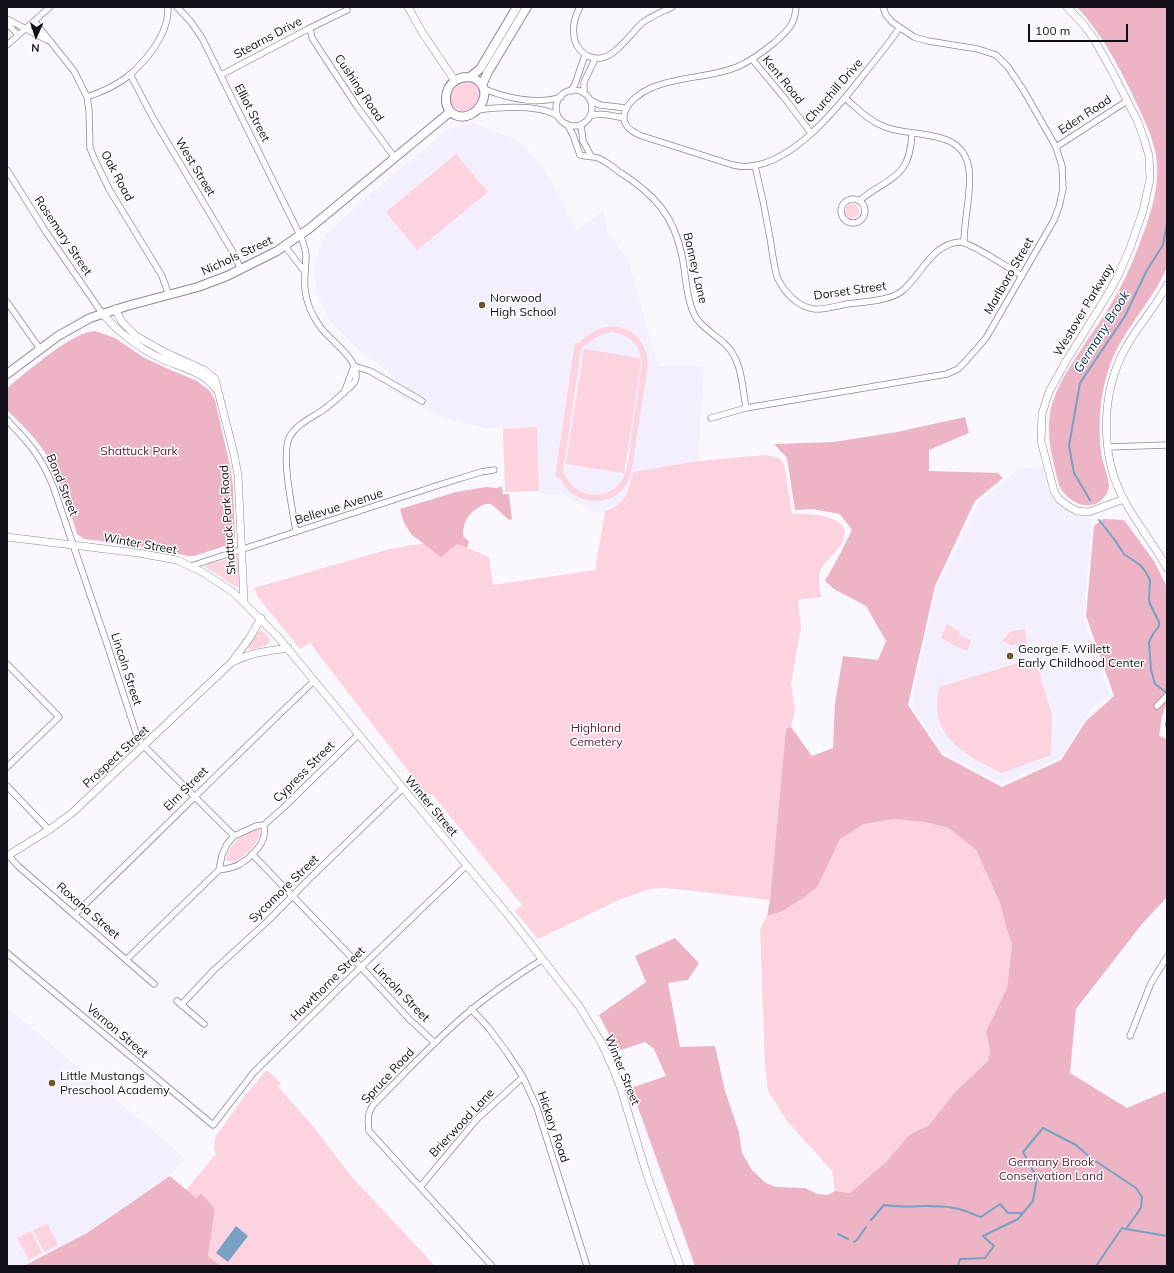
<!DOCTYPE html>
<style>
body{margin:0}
#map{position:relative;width:1174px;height:1273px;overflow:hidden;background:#faf8fe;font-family:Mulish,sans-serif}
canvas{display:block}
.frame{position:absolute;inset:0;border:8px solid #130f19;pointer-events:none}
.north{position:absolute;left:16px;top:16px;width:40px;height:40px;-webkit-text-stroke:3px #fff;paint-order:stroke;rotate:183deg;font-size:11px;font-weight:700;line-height:16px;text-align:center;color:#130f19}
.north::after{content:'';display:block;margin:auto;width:14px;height:18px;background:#130f19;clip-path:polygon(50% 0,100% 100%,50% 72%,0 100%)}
.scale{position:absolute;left:1028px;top:24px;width:100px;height:18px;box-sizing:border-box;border:2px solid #130f19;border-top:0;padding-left:5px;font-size:12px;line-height:14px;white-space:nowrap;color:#130f19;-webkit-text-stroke:3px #fff;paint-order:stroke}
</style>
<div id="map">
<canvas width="1174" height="1273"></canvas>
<div class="frame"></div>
<div class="north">N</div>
<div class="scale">100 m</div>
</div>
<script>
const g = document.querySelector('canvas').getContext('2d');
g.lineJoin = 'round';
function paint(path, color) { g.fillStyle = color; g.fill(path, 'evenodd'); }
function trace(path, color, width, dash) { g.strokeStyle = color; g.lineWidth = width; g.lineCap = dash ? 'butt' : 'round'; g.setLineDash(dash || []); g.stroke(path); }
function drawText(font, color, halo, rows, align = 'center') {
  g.font = font + ' Mulish,sans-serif'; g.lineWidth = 3; g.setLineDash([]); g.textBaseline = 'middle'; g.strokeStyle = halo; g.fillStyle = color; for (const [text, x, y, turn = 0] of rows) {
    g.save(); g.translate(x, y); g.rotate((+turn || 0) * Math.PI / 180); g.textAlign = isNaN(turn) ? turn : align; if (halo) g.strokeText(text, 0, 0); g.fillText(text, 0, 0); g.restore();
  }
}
paint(new Path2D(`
 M474,123L509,137L526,147L550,178L576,231L603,211L608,234L628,259L658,366H704L698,461L633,472L625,497L621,504L615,508L597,513L563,494L544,495L539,491L505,492L503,429L485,428L444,418L387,389L394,376L356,347L329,320L316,291L314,266L325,235L376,189L447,130Z
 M1042,466L1051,498L1071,514L1092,520L1084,616L1110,696L1090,710L1062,757L1002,784L944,753L911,706L937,587L979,502L1017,470Z
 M7,1007L185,1158L170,1176L87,1233L24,1266H7Z`), '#f4effe');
paint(new Path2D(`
 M465,82C474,82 479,86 480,94C476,107 466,116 453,108C447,97 454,85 465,82Z
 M456,154L488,192L417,250L386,212Z
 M845 211a7 7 0 1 1 14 0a7 7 0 1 1-14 0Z
 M612,326L623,328L632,332L639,339L644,347L647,355L648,365L631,474C628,480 626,487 620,492C608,503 586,504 573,494C567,490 563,484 560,478L555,477L575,343H579C589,333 598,328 612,326ZM612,332C632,336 640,345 642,365C639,387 635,410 632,432C630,448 630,469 620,483C614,491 604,495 593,495C578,494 570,484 563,472L581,349C590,340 599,334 612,332Z
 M584,349L640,358L641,365L624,473L566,464Z
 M537,427L539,491L505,492L503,429Z
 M766,455L779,458L784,464L792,514C808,513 857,515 842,543C837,552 825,561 821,569C817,577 820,588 821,597L798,600L801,627L791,684L795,710L791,727L786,728L770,900L686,890L664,888L649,889L619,900L538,939L515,911L522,905L433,795L426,794L310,643L300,649L257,596L254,588L390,549L412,545L424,544L434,548L455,543L489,557L493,585L595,570L605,511C628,504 627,492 633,472L698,461Z
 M237,556L239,558V582L238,588L205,567L206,565Z
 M947,624L960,632L959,635L971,640L967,651L955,646L941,638Z
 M1025,629L1027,643L1011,645L1002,641L1011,631Z
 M261,630C266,634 273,640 268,645L250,650L248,648C249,642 255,633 261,630Z
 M1025,661L1038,668L1052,715L1051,755L1002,773C975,760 937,742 937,706C937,699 939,693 939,687Z
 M894,819L924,822L949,828L976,850L1000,903L1006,927L1012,944L1007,988L986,1031L990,1051L988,1061L956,1091L929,1125L909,1135L887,1161L850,1193L835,1191L832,1171L787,1121L768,1091L765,1064L760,929L767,916L780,912L818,886L840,839L864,824Z
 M258,829L260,831C258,846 246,855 234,862L227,861L226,860C228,845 243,832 258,829Z
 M267,1070L281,1083L278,1087L312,1125L351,1176L435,1266H220L208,1256L215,1209L201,1193L196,1198L186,1190L216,1154C213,1148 214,1143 216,1136L244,1097Z
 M47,1224L58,1245L44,1252L33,1230Z
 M31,1231L42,1253L29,1260L17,1238Z`), '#fcd3df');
paint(new Path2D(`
 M1077,7H1167V267C1155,296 1134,318 1119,345C1109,363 1104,383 1101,403C1099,421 1099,440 1102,458C1104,467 1108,476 1109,485C1109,488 1108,493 1105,496C1092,515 1066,502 1059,485C1053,461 1046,438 1050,413C1055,386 1074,361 1088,339C1099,323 1110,307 1119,290C1130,270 1138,248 1146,226C1154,203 1160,180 1156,155C1152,134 1142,115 1133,96C1118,64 1101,33 1077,7Z
 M95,331L115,338L143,357L166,368L197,381L210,391L215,400L230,466L233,486L235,536L234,540L228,545L194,556H188L154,548L84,539L77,534C68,506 60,476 44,451C34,436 20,423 7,410V388C26,373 71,332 95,331Z
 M965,417L969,433L929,450V471L998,473L1003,478L975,501L935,586L908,705L942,755L1002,787L1061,760L1086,721L1114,696L1086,616L1094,526L1103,519L1124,520L1154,561L1167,587V703L1162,716L1159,736L1167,739V897L1142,924L1076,1009L1070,1073L1127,1108L1167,1091V1266H695L631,1088L666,1076L654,1049L645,1042L618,1051L599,1015L646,982L635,956L675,938L699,963L688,980L668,983L680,1047L715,1046L725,1091L739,1132L742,1153L752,1170L766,1183L776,1187L805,1188L817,1194L828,1195L835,1191L850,1193L887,1161L909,1135L929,1125L956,1091L988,1061L990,1051L986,1031L1007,988L1012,944L1006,927L1000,903L976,850L949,828L924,822L894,819L864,824L840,839L818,886L802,899L780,912L767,916L770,900L786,728L791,727L812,756L833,748L835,703L843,656L878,660L886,641L866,606L834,589L825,581L839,556L852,530L840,514L812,509L795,510L787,458L774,444L834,442L897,432Z
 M502,486L503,494H509L512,519L509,520C504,516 494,505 490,504C485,503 482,506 478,508C467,514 463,524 463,536L469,542L467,548L457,544L441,557L412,535L404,523L400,509L456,492L486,487L497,488Z
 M170,1176L196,1198L201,1193L215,1209L208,1256L220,1266H24L87,1233Z`), '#ecb4c5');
paint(new Path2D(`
 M236,1226L248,1236L228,1262L216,1253Z`), '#78a1c4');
trace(new Path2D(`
 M1090,500L1074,473L1069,446L1080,383L1125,316L1147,270L1163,245L1167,223
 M1099,520L1114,539L1124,554L1140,565L1145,571L1150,580L1149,600L1150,604L1159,622V626L1153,634L1149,642L1151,670L1155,684L1167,693
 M1167,720L1166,725L1167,729
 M871,1220L884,1205C907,1209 931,1203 954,1208C963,1209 972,1214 981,1217L1000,1204L1008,1213H1022
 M838,1234L848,1239
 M854,1242L857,1240L866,1227
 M930,1266H933
 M958,1266L960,1259L985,1258L994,1246L983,1236L1018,1219L1033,1201L1037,1178L1023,1152L1043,1128L1076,1145L1091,1158L1136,1188L1142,1197L1141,1208L1126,1229L1167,1236
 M1096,1266L1122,1228L1126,1229`), '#78a1c4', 2);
const minor = new Path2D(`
 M177,7L191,22L202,38L300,235C303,241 305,248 306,255C306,266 304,277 305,289C306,302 313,317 321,328C330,340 358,359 356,376C356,385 348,388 342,394C336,400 330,405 323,410C313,417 297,424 290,436C280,454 293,511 296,532
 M580,7C573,20 571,33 577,46C580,50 583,54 588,56C610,67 628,36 642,23C651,16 662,12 672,7
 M796,7C795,25 788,30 775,42C763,52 751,61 737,67C710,78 678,76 651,88C628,98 608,123 642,136L733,165C783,177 837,109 864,74C876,59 889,44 899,28
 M7,19L47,40
 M34,21L74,71L87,97L89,110L90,148L94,158L109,189L162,276L169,295
 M7,23L18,35
 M310,28L312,38L358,108L395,158
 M7,45L50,7
 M752,59L786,100L811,133
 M130,74L153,118L234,254L241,270
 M221,75L310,28L347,10
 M484,89C507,98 537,105 561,97
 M556 108a18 18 0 1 1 36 0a18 18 0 1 1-36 0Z
 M571,91L575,84L585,55
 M584,93V82L595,59
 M87,97C102,92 119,84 131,74C149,57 169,33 168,7
 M845,98C858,109 869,121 885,127C913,138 963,127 969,169C972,192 964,218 964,242
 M590,100L600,105L626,108
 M477,110C500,107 538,104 558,116
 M590,116C601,112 613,116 624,118
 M567,124L573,135L580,155C586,157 592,156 598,158C606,161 614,168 621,173C655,195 674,216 682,256C686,275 686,298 695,316C701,327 714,334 724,343C742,359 742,385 746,408
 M581,125L583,141L591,156
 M1056,147L1127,101
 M755,166C761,190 766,214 770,238C772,248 774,270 778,279C785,293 798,307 814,309C823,310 837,306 847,304C863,302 890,301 902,291C922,275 931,244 960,242C970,242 1010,269 1021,275
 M7,170L46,232L102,313
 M841 211a12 12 0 1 1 24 0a12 12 0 1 1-24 0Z
 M859,201C889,176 910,180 912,133
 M285,246L304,271
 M7,302L40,349
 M354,366L370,371L422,401
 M344,393L354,366
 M711,418L746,408L947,374L958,369L965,362L986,338L1054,220L1059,207L1063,189L1062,166L1056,147L1024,91L1008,67L996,55L978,49L928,41L914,37L892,22L886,15L883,7
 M7,420C29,443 41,456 53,486L107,644L137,736L144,746L234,836
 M1108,447L1167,445
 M191,566L442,484L481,472L494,470
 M7,664L59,717L7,767
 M1157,706L1167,696
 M7,786L49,830
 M252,854L361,967L409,1019L435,1043
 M8,855L18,866L154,984
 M219,870L222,855L227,844L234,836L256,826L264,825L282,809L358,735
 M75,914C155,837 233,758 314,681
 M7,953L213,1125L254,1072L361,967L466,866
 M127,959L219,870C226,869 234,868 240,864C249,859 263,846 264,835C265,832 264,828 264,825
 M177,1001L204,1024
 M181,1005L214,970L270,919L306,882L403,788
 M471,1009L488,1027L508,1054L523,1077L537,1108L587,1266
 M1130,1036L1151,983L1167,957
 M420,1187L477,1119L523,1077
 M492,1266L369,1131C368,1120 367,1114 373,1105C405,1073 436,1039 471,1010C494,991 519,974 543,959`);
const tertiary = new Path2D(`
 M408,7L422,32L455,81
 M1067,7L1083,24L1094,39L1114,75L1138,122L1144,139L1149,156L1150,179L1143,211L1130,248L1118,276L1108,294L1065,363L1049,392L1042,414L1041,441L1054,491L1059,499L1068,506L1077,511L1089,512L1124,499
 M1167,285C1155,308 1137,327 1125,349C1101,393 1100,454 1123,498C1136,523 1154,544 1167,568
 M115,309L122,322L136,336L166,353L204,370L215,379L234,454L238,475L244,601
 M102,313C119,333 137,347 160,358C179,367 203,371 216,389
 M7,537L138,553L177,560L202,572L233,592L278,637L512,920L579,1006L601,1042L612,1066L621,1089L647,1175L680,1266
 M235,661C252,652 269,651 288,648
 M7,856L49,830L72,813L231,663L249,639L261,618`);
const secondary = new Path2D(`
 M470,77C500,85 477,125 455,115C442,108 444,88 455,81C460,77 465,77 470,77Z
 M470,77L480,69L517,7
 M482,85L488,72L527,7
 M7,374L58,336L90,318L127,306L198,287L227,276L277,251L310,228L450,112`);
trace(minor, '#8f85a0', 7);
trace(tertiary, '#8f85a0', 8);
trace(secondary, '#8f85a0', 10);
trace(minor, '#fff', 5.5);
trace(tertiary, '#fff', 7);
trace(secondary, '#fff', 8);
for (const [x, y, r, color] of [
 [482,305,4,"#6e5727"],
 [1010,656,4,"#6e5727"],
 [52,1083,4,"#6e5727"]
]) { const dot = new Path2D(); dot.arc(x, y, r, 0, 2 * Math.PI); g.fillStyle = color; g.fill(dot); trace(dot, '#fff', 1.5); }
drawText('12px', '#130f19', '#fff', [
 ["Stearns Drive",268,38,-28],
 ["Kent Road",783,80,51],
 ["Cushing Road",359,88,56],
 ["Churchill Drive",834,91,-49],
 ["Elliot Street",252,113,63],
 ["Eden Road",1085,115,-33],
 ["West Street",195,167,59],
 ["Oak Road",117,176,62],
 ["Rosemary Street",63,236,56],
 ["Nichols Street",237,256,-25],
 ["Bonney Lane",695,268,77],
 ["Marlboro Street",1009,276,-60],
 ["Dorset Street",850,291,-8],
 ["Westover Parkway",1084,310,-59],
 ["Bond Street",62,485,68],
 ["Bellevue Avenue",339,507,-18],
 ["Shattuck Park Road",228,520,-94],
 ["Winter Street",140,544,10],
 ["Lincoln Street",126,669,72],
 ["Prospect Street",116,757,-43],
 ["Cypress Street",304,772,-45],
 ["Elm Street",186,789,-45],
 ["Winter Street",431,806,50],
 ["Sycamore Street",284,889,-44],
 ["Roxana Street",88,911,41],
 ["Hawthorne Street",328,984,-45],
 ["Lincoln Street",401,993,46],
 ["Vernon Street",117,1031,40],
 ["Winter Street",622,1070,68],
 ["Spruce Road",388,1076,-47],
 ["Brierwood Lane",462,1123,-47],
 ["Hickory Road",553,1127,71]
]);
drawText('12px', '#130f19', '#fff', [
 ["Norwood",490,298],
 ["High School",490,312],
 ["George F. Willett",1018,649],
 ["Early Childhood Center",1018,663],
 ["Little Mustangs",60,1076],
 ["Preschool Academy",60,1090]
], 'left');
drawText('12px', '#61203a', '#fff', [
 ["Shattuck Park",139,451],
 ["Highland",596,728],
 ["Cemetery",596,742],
 ["Germany Brook",1051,1162],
 ["Conservation Land",1051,1176]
]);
drawText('italic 13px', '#003253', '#fff', [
 ["Germany Brook",1102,332,-58]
]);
</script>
